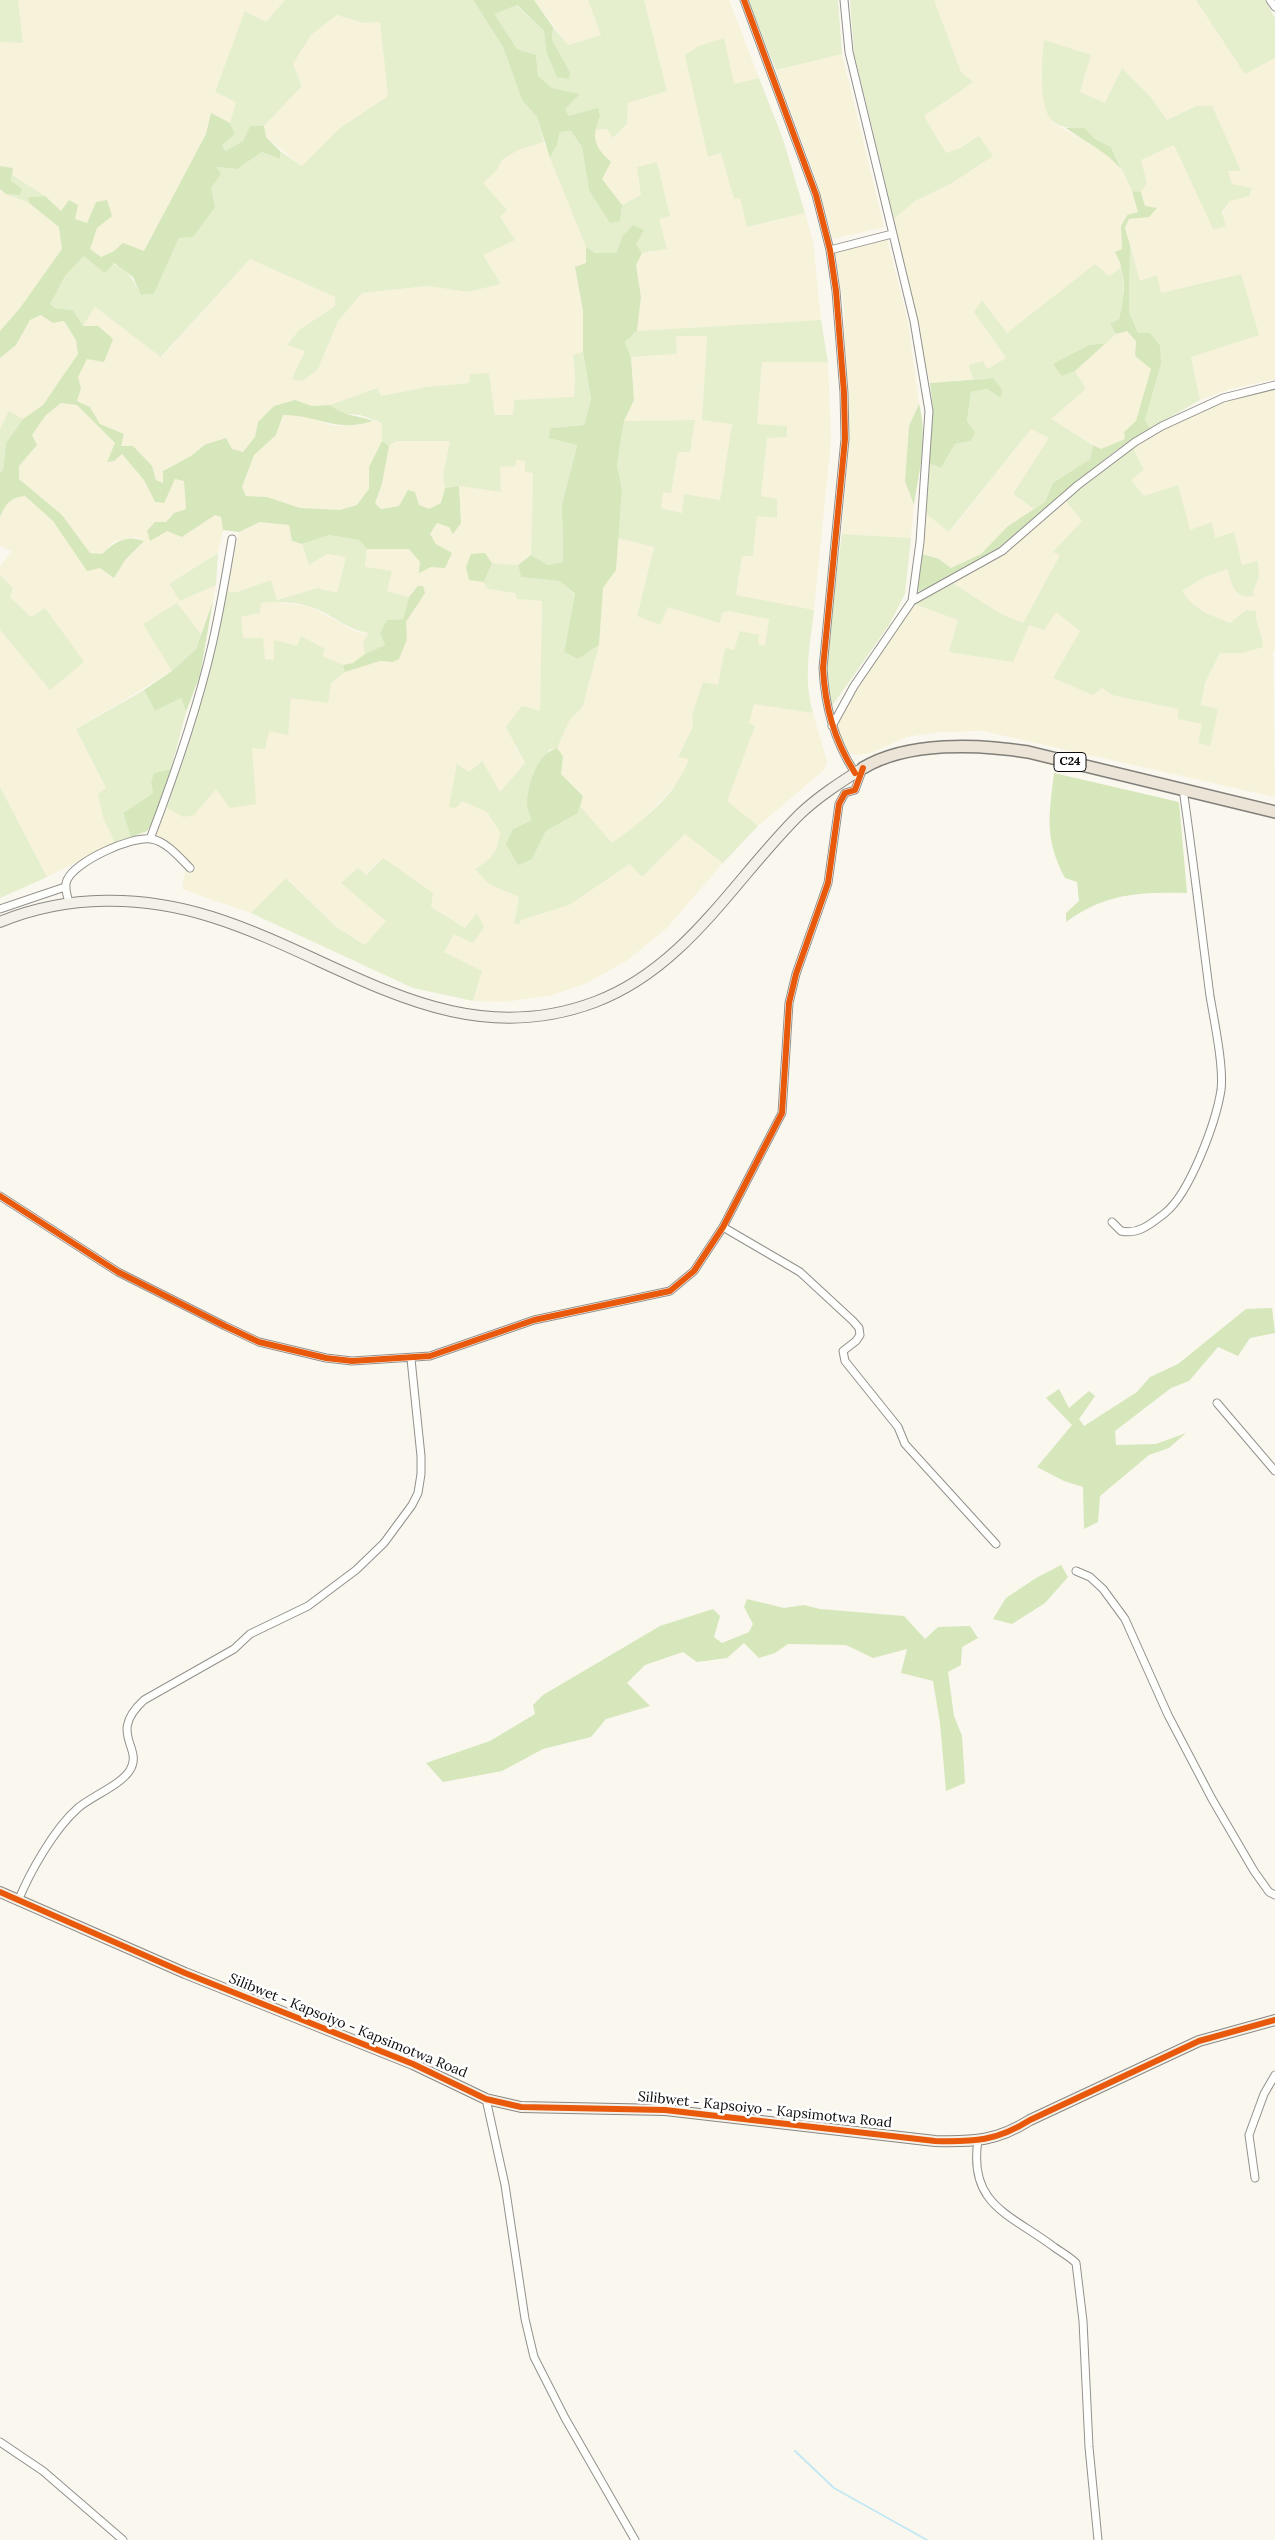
<!DOCTYPE html>
<style>
body{margin:0}
canvas{display:block;background:#faf7ee}
</style>
<canvas width="1275" height="2540"></canvas>
<script>
const g = document.querySelector('canvas').getContext('2d');
g.lineJoin = 'round';
function paint(path, color) { g.fillStyle = color; g.fill(path, 'evenodd'); }
function trace(path, color, width, dash) { g.strokeStyle = color; g.lineWidth = width; g.lineCap = dash ? 'butt' : 'round'; g.setLineDash(dash || []); g.stroke(path); }
function drawText(font, color, halo, rows, align = 'center') {
  g.font = font + ' Lora,serif'; g.lineWidth = 5; g.setLineDash([]); g.textBaseline = 'middle'; g.strokeStyle = halo; g.fillStyle = color; for (const [text, x, y, turn = 0] of rows) {
    g.save(); g.translate(x, y); g.rotate((+turn || 0) * Math.PI / 180); g.textAlign = isNaN(turn) ? turn : align; if (halo) g.strokeText(text, 0, 0); g.fillText(text, 0, 0); g.restore();
  }
}
paint(new Path2D(`
 M18,0H285L266,22L246,11L215,92L236,102L230,123L211,113L206,134L144,251H114L101,257L89,249L97,228L111,216L96,202L87,224L75,219L77,205L69,200L61,211L45,196L12,175L13,168L0,166V42L23,43Z
 M534,0H588L601,35L568,45Z
 M644,0H729L759,78L734,84L709,157L721,153L734,198L740,197L748,227L805,213L813,242L821,320L637,331L641,297L636,265L642,253L654,252L659,219L670,216L657,162L641,195L622,205L602,179L594,130L607,129L614,138L627,124L628,103L667,91Z
 M934,0H1196L1245,73L1275,58V379L1230,389L1200,400L1191,357L1241,274L1160,293L1140,281L1125,227L1129,219L1149,217L1156,208L1145,206L1141,192L1147,183L1140,160L1174,145L1214,229L1230,201L1252,188L1232,184L1228,171H1240L1195,106L1167,120L1150,96L1105,103L1080,92L1091,55L1045,41L1041,74L1047,112L1053,123L1108,154L1121,169L1132,191L1138,212L1126,215L1121,226L1123,266L1109,276L1095,265L1007,333L982,300L974,312L1006,358L987,369L970,365L973,379L930,383L894,219L915,201L952,183L993,156L979,136L960,148L946,153L924,116L961,72Z
 M337,15L363,23L380,22L388,96L340,128L302,166L266,137L264,126L302,86L293,64L311,35Z
 M842,54L884,227L833,239L816,180L776,70Z
 M544,142L586,247V263L575,267L583,311V352L573,355L575,376L574,398L514,400L513,415H495L489,373L469,383L427,387L381,396L377,388L330,405L312,406L295,400L274,406L258,422L255,437L243,452L204,444L191,456L163,471L164,483L156,480L152,466L121,446L124,434L100,424L90,407L77,401L81,388L78,377L87,358L83,326L95,307L162,357L250,259L335,297V306L299,330L287,345L305,351L293,378L303,381L318,369L338,321L362,293L428,286L468,292L501,284L483,255L514,240L500,217L507,210L483,183L497,170L502,160L518,150Z
 M0,189L29,203L59,227L63,249L20,308L0,331Z
 M887,239L908,322L919,404L909,426L905,481L914,505L911,538L842,534L848,456L844,308L835,253Z
 M41,315L53,323L64,321L76,340L78,354L43,405L23,419L9,412L0,429V358L16,345L30,320Z
 M1127,331L1136,341L1135,356L1151,369L1136,422L1124,432L1125,439L1101,449L1050,419L1086,389L1075,371L1116,334Z
 M707,335L702,419L732,424L720,500L684,494L683,513L661,508L663,492H671L678,452H690L695,420L624,421L634,400L631,357L677,354L676,336Z
 M762,362H828L831,441L814,610L736,596L742,556H753L757,515L777,518L761,496L767,438L787,437V426L757,424Z
 M1275,388V650L1273,651L1275,797L983,731L937,732L907,737L871,753L856,755L846,751L836,728L855,689L914,604L958,620L950,651L1029,625L1056,612L1080,631L1054,677L1102,688L1113,695L1178,709H1218L1201,705L1205,683L1220,653H1242L1263,639L1246,610L1230,623L1206,614L1190,604L1182,591L1203,578L1227,569L1237,594L1254,595L1253,591L1259,577L1258,562L1242,565L1234,533L1215,538L1190,531L1144,496L1131,480L1144,470L1133,448L1159,432L1233,398Z
 M61,403L77,405L115,443L108,462L114,461L122,454L144,480L155,502L164,503L175,479L184,481L186,509L174,513L166,522L167,531L182,537L215,515L221,517L223,530L218,553L169,584L180,601L216,585L213,601L201,634L177,604L144,624L172,671L76,729L106,788L103,817L115,843L47,877L0,787V630L50,690L44,609L31,617L10,597L13,588L0,575V566L12,552L0,545V517L5,504L18,496H25L53,521L87,571L100,568L114,578L125,560L144,541L136,537L115,541L102,554L90,553L62,515L19,479V466L37,445L32,435L46,415Z
 M283,415H300L334,426L360,425L373,421L382,423V441L369,467V489L358,505L340,510L300,508L267,497L247,496L242,487L254,455L276,435Z
 M1031,429L1050,438L1013,494L1034,509L1008,526L981,554L951,568L939,559L922,554L924,512L950,532Z
 M396,441H450L443,475L445,488L441,503L429,509L419,505L415,492L399,506L381,509L375,503L382,484L389,446Z
 M516,460L525,461L533,472L531,555L518,565L492,563L485,553L469,579L484,582L488,589L515,593L517,599L542,601L540,712L515,747L525,763L500,792L481,761L469,772L458,764L462,801L487,812L501,832L499,843L490,860L475,869L489,884L519,897L514,922L569,905L630,864L642,877L685,833L723,863L667,928L626,961L587,983L552,995L505,1002L473,1001L482,971L444,952L454,934L474,943L477,914L465,928L431,907L382,858L365,875L386,922L365,945L336,927L287,878L251,913L182,889L185,871L192,873L194,869L170,845L155,837L167,808L183,817L216,788L269,731L291,698L331,683L345,672L380,661L392,662L407,639L406,622L425,593L418,586L409,597L387,591L365,568L367,549H409L420,562L452,553L436,544L430,534L437,523L449,527L461,523L459,486L501,492L500,467Z
 M1065,500L1082,521L1054,552L1060,555L1023,623L1001,614L951,582L1006,551Z
 M260,522L289,525L292,541L302,544L309,565L327,554L346,557L337,593L316,588L277,600L271,580L237,592H226L239,532Z
 M618,538L654,546L637,616L668,606L719,622L722,613L729,611L769,618L765,647L758,644L734,650L725,648L718,686L703,682L692,715L693,726L678,756L689,758L682,778L640,823L612,843L580,806L583,795L561,774L563,756L557,748L569,721L583,706L599,645L603,588L616,570Z
 M270,601L309,606L357,632L369,633L363,642L365,654L353,663L343,665L297,646L274,660L265,658L242,639L241,617L260,613L261,603Z
 M754,703L813,713L827,762L824,770L758,826L726,801L755,726L749,723Z`), '#f7f2da');
paint(new Path2D(`
 M0,0H18L23,43L0,42Z
 M285,0H473L503,47L522,100L537,117L544,142L518,150L502,160L497,170L483,183L507,210L500,217L515,240L483,255L501,284L468,292L428,286L362,293L338,321L318,369L303,381L292,379L305,351L287,345L299,330L335,306V297L250,259L161,357L95,307L83,326L73,310L55,308L49,304L65,276L84,256C113,262 128,265 141,295L154,294L179,238L211,188L216,167L237,169L262,152L280,159V151L302,166L340,128L388,96L380,22L363,23L337,15L311,35L293,64L302,86L264,126H250L243,141L227,151L222,145L235,134L230,123L236,102L215,92L245,11L266,22Z
 M588,0H644L667,91L628,103L627,124L613,138L607,129L594,130L600,116H569L565,109L579,94L552,88L538,76L536,55L517,49L493,14L516,5L544,31L546,51L570,72L552,40L553,27L568,45L601,35Z
 M748,0H838L842,54L776,70Z
 M850,0H934L961,72L973,82L924,116L946,153L960,148L979,136L993,156L952,183L915,201L894,219L854,53Z
 M1196,0H1265L1275,18V58L1245,74Z
 M724,38L734,84L759,78L783,139L805,213L747,227L740,198L734,199L721,153L708,157L685,55L699,46Z
 M1044,40L1091,55L1080,92L1105,103L1122,68L1150,96L1167,120L1196,106H1212L1241,171H1228L1232,184L1252,188L1249,196L1230,201L1222,212L1226,227L1213,229L1174,145L1141,160L1147,183L1141,192L1132,191L1111,147L1095,139L1085,128C1075,128 1064,129 1055,123C1037,112 1042,59 1044,40Z
 M571,131L582,147L589,190L620,221L622,205L641,195L637,167L657,162L670,216L659,219L667,249L642,253L636,244L622,237L616,253H595L586,247L550,158L557,145L560,132Z
 M12,175L45,196L28,197L29,203L6,194L20,195L11,181Z
 M1130,245L1140,281L1157,275L1161,293L1241,274L1259,335L1191,357L1200,400L1150,429L1145,420L1161,364L1138,333L1129,312Z
 M1095,264L1109,276L1123,266V301L1119,319L1110,324L1116,334L1106,343L1089,345L1062,376L1075,371L1086,389L1051,419L1093,445L1090,459L1053,483L1045,502L1034,509L1013,494L1049,438L1031,429L949,532L924,512L929,463L941,468L955,444L970,441L967,421L971,392L987,389L1001,398L993,378L973,379L969,365L983,361L987,369L1006,358L974,312L982,300L1007,333Z
 M821,320L828,362H762L757,424L787,426V437L767,438L761,496L777,499V518L757,516L753,556H742L736,595L814,610C810,644 803,679 813,713L754,704L749,723L755,726L727,801L758,826L723,863L685,834L642,877L630,864L569,905L521,920L519,925L514,923L519,897L489,884L475,869C492,859 498,852 500,832L487,812L462,801L456,808L449,807L457,764L469,772L482,761L500,792L525,763L506,727L522,706L540,711L542,601L517,599L515,593L488,589L484,582L492,563L518,565L521,577L561,581L575,595L564,652L578,659L599,645L583,706L569,721L557,748L549,750L532,820L513,829L532,859L546,831L578,813L580,806L612,843C643,821 676,795 689,759L678,757L693,726L692,715L703,682L718,685L725,648L734,650L740,631L759,635L758,644L765,646L769,619L729,611L722,613L720,623L668,607L660,625L637,616L654,547L618,538L622,489L617,465L624,421L695,420L690,452H678L671,493L663,492L661,508L682,513L684,494L720,500L732,424L702,420L707,336H676L677,354L631,357L625,342L637,331Z
 M583,352L591,399L584,425L550,428V438L577,444L562,504L563,563L548,565L531,555L533,473L525,472V461L516,460L515,466L500,467L501,492L459,486L445,488L443,475L450,441H396L389,446L382,441V423L360,415L339,413L330,405L377,388L381,396L427,387L469,383L470,374L489,373L495,415H513L514,400L574,397L575,376L573,355Z
 M9,411L23,419L6,443L3,470L0,473V429Z
 M1133,448L1144,470L1131,480L1144,496L1178,485L1190,530L1212,522L1215,538L1234,532L1242,565L1258,561L1259,577L1253,591L1254,596C1233,599 1233,585 1227,569L1203,578L1182,591C1194,610 1210,615 1230,623L1246,610L1256,611C1255,625 1263,634 1263,647L1242,653H1220L1205,683L1201,705L1218,709L1210,746L1198,743L1202,724L1178,719V709L1112,695L1102,688L1093,695L1053,678L1080,631L1056,612L1044,630L1029,625L1013,662L949,652L958,620L914,604L951,582L1001,614L1023,623L1060,555L1053,552L1082,521L1065,500L1100,471Z
 M842,534L911,538L905,594L889,625L830,709C820,652 835,590 842,534Z
 M329,535L359,540L367,549L365,567L392,571L387,591L409,597L403,619L387,620L380,633L385,645L365,654L363,642L369,633C346,630 330,612 308,606C295,602 275,601 261,603L260,613L241,617L243,638H263L265,659L274,660V640L297,646L301,636L325,649L322,656L343,665L345,672L331,683L328,703L291,698L288,735L269,731L265,749L252,748L256,804L230,808L216,789L194,815L183,817L167,808L197,705L209,674L226,592H237L271,580L277,600L317,588L337,593L346,557L327,554L309,565L302,544Z
 M218,553L216,585L180,601L169,584Z
 M0,575L13,588L10,597L31,617L45,608L84,662L50,690L0,630Z
 M177,603L201,634L196,649L172,671L143,624Z
 M144,690L155,711L181,698L186,712L171,769L155,773L151,783L153,793L123,813L131,837L115,843L103,817L98,794L106,788L76,729Z
 M0,787L47,877L0,898Z
 M383,858L433,893L431,907L465,928L477,913L484,927L473,943L454,934L444,952L482,971L473,1001L413,988L251,913L286,878L336,927L365,945L386,921L341,883L358,868L366,875Z`), '#e5efce');
paint(new Path2D(`
 M473,0H534L553,27L552,40L570,72L569,79L557,77L546,51L544,31L517,5L494,14L517,49L536,55L538,76L552,88L580,94L565,109L569,116L598,108L600,116C591,138 594,146 611,162L602,179L622,205L620,221L610,223L589,190L582,147L571,131L560,132L557,145L550,158L537,117L522,100L503,47Z
 M211,113L230,123L235,134L222,145L226,151L243,141L250,126H264L266,137L280,151V159L262,152L237,169L216,167L221,174L211,188L215,207L193,237L179,238L154,294L141,295L133,277L114,263L105,273L84,256L65,276L50,304L55,308L73,310L83,326H98L113,339L104,362L87,359L78,377L81,388L77,401L90,407L100,424L124,434L121,446H133L152,466L156,480L163,483V471L191,456L204,445L226,438L232,449L243,452L255,437L258,422L274,406L295,400L312,406L330,405C342,416 358,415 373,421C335,433 318,415 283,415L276,435L254,455L242,487L246,496L267,497L300,508L340,510L357,505L369,489V467L382,441L389,446L382,484L375,503L381,509L399,506L408,490L415,492L419,505L429,509L441,503L445,488L459,486L461,523L453,534L449,527L437,523L430,534L436,544L452,553L445,568L431,567L419,573L420,562L409,549H367L359,540L329,535L302,544L292,541L289,525L260,522L239,532L223,530L221,517L215,515L182,537L167,531L150,541L147,531L155,522H166L174,513L186,509L184,481L175,479L164,503L155,502L144,480L122,454L114,461L107,462L115,443L77,405L61,403L46,415L32,435L37,445L19,466V479L62,515L90,553L102,554C114,542 127,534 144,541L125,560L114,578L100,568L87,571L53,521L25,496C11,497 5,504 0,517V473L3,470L6,443L23,419L43,405L78,354L76,340L64,321L53,323L41,315L30,320L16,345L0,358V331L20,308L62,249L59,227L29,203L28,197L45,196L61,211L69,200L78,205L75,219L87,223L96,202L107,200L112,216L97,228L90,249L101,257L114,251L123,243L144,251L206,134Z
 M1066,128H1085L1095,139L1111,147L1121,169C1106,151 1085,142 1066,128Z
 M0,166L13,168L11,181L22,189L20,195L6,194L0,189Z
 M1132,191L1141,192L1145,206L1157,208L1149,217L1129,219L1125,228L1130,245L1129,312L1138,333H1150L1160,346L1161,364L1145,420L1150,429C1103,454 1067,493 1027,527C997,553 961,570 926,589L916,592L922,554L939,559L951,568L981,554L1008,526L1045,502L1053,483L1090,459L1093,445L1101,449L1125,439L1124,432L1136,421L1151,369L1135,356L1136,341L1127,331L1116,334L1110,324L1119,319C1125,296 1127,273 1115,252L1122,249L1121,226L1127,215L1138,212Z
 M633,225L644,230L636,244L642,253L636,265L641,297L637,331L625,342L631,357L634,400L624,421L617,465L622,489L616,570L603,588L599,645L578,659L564,652L575,594L560,581L521,577L518,565L531,555L548,565L563,562L562,504L577,445L549,438L550,428L584,425L591,399L583,352V311L575,267L586,263V247L595,253H616L622,237Z
 M1106,343L1075,371L1062,376L1053,364L1089,345Z
 M993,378L1002,390L1001,398L987,389L971,392L967,421L975,433L970,441L955,444L941,468L929,463L933,408L930,383Z
 M919,404C928,436 919,473 914,505L905,481L909,426Z
 M485,553L492,563L484,582L469,580L466,567L471,554Z
 M418,586H423L425,593L406,622L407,639L399,659L393,662L380,661L345,672L343,665L353,663L365,654L385,645L380,633L387,620L403,619L409,597Z
 M213,601L200,675L186,712L181,698L155,711L144,690L172,671L196,649Z
 M557,748L563,756L561,774L583,796L578,813L546,831L532,859L518,865L506,844L513,829L532,820C530,814 526,807 527,801C529,782 537,754 557,748Z
 M171,769L156,818L147,831L131,837L123,813L153,793L151,783L154,773Z
 M1054,773L1179,802L1187,893C1139,892 1106,893 1066,922V913L1079,901L1077,882L1065,878C1044,838 1049,816 1054,773Z
 M1272,1308L1275,1333L1250,1338L1238,1356L1218,1347L1189,1381L1171,1388L1115,1431L1116,1445L1156,1444L1186,1433L1169,1448L1149,1455L1100,1496L1098,1522L1084,1529L1083,1487L1064,1481L1037,1467L1072,1425L1046,1398L1059,1389L1069,1408L1089,1391L1095,1396L1079,1419L1084,1426L1137,1392L1150,1377L1178,1364L1246,1309Z
 M1061,1565L1068,1577L1045,1603L1012,1624L993,1619L1006,1598L1036,1578Z
 M747,1599L784,1608L804,1605L820,1609L904,1616L925,1639L938,1627L970,1626L978,1638L962,1647L961,1665L948,1672L954,1716L962,1736L965,1783L946,1791L940,1723L933,1681L901,1673L907,1649L873,1658L846,1645L788,1644L775,1653L759,1658L744,1643L727,1658L697,1662L683,1652L645,1665L627,1683L650,1706L606,1719L591,1737L543,1749L502,1771L443,1782L426,1763L490,1741L535,1714L533,1705L543,1695L660,1626L713,1609L720,1616L714,1637L722,1643L749,1632L753,1624L744,1607Z`), '#d6e7bb');
trace(new Path2D(`
 M795,2451L834,2488L927,2540`), '#c4e9f4', 2);
const street = new Path2D(`
 M744,0L816,195L830,250L836,291L844,393L845,439L823,668C825,707 834,740 855,773
 M1270,0L1275,7
 M830,250L892,234
 M912,601L1002,551L1078,485L1135,442L1162,426L1223,398L1275,385
 M832,726L854,686L912,601L920,542L929,411L914,321L849,52L844,0
 M150,839C174,776 197,711 212,645C220,610 226,575 232,539
 M69,902C67,895 64,887 67,880C76,861 131,836 151,839C166,841 180,858 190,868
 M0,909L65,887
 M0,1196L118,1272L225,1326L259,1342L326,1358L352,1361L430,1356L534,1320L670,1291L694,1271L723,1227L782,1113L789,1003L796,974L828,883L839,804L845,793L855,790L863,768
 M1112,1222L1121,1231C1139,1235 1152,1223 1165,1213C1190,1193 1216,1122 1221,1090C1224,1067 1214,1020 1210,996C1201,927 1193,858 1183,789
 M723,1227L800,1272L853,1321L859,1328L860,1335L856,1341L843,1351L845,1361L898,1427L905,1444L996,1544
 M1217,1403L1275,1471
 M1076,1571L1090,1577L1103,1589L1125,1619L1168,1715L1212,1799L1254,1871L1269,1892L1275,1895
 M18,1901C30,1872 54,1829 78,1808C92,1796 121,1785 130,1770C144,1747 107,1734 144,1700L234,1649L250,1634L308,1606L356,1570L384,1543L412,1505L418,1493L421,1474V1456L411,1359
 M486,2099L505,2185L525,2319L534,2357L565,2418L635,2540
 M978,2140C968,2205 1010,2214 1054,2247C1061,2252 1070,2257 1076,2263L1083,2321L1089,2447L1098,2540
 M1255,2178L1249,2135L1264,2094L1275,2075
 M0,2442L43,2471L123,2540`);
const secondary = new Path2D(`
 M0,922C67,894 143,895 212,917C342,958 451,1056 595,1002C686,968 734,879 800,814C819,796 841,782 863,768
 M0,1892L185,1973L413,2064L486,2099L521,2107L665,2110L935,2141C974,2142 997,2141 1030,2120L1199,2041L1275,2020`);
const primary = new Path2D(`
 M863,768C908,741 979,744 1028,752L1275,812`);
trace(street, '#93918d', 9);
trace(secondary, '#898884', 12);
trace(primary, '#807f7a', 14);
trace(street, '#fefefc', 7);
trace(secondary, '#f4f1e8', 10);
trace(primary, '#ece4d6', 11);
trace(new Path2D(`
 M744,0L816,195L830,250L836,291L844,393L845,439L823,668C825,707 834,740 855,773
 M0,1196L118,1272L225,1326L259,1342L326,1358L352,1361L430,1356L534,1320L670,1291L694,1271L723,1227L782,1113L789,1003L796,974L828,883L839,804L845,793L855,790L863,768
 M0,1892L185,1973L413,2064L486,2099L521,2107L665,2110L935,2141C974,2142 997,2141 1030,2120L1199,2041L1275,2020`), '#e8590c', 6);
for (const [x, y, w] of [
 [1070,762,32]
]) { const box = new Path2D(); box.roundRect(x - w / 2, y - 9.5, w, 19, 4); g.fillStyle = '#fff'; g.fill(box); trace(box, '#0b0b0b', 1); }
drawText('bold 12px', '#0b0b0b', null, [
 ["C24",1070,762]
]);
drawText('14px', '#0b0b0b', '#fff', [
 ["Silibwet - Kapsoiyo - Kapsimotwa Road",348,2026,22],
 ["Silibwet - Kapsoiyo - Kapsimotwa Road",765,2110,6]
]);
</script>
